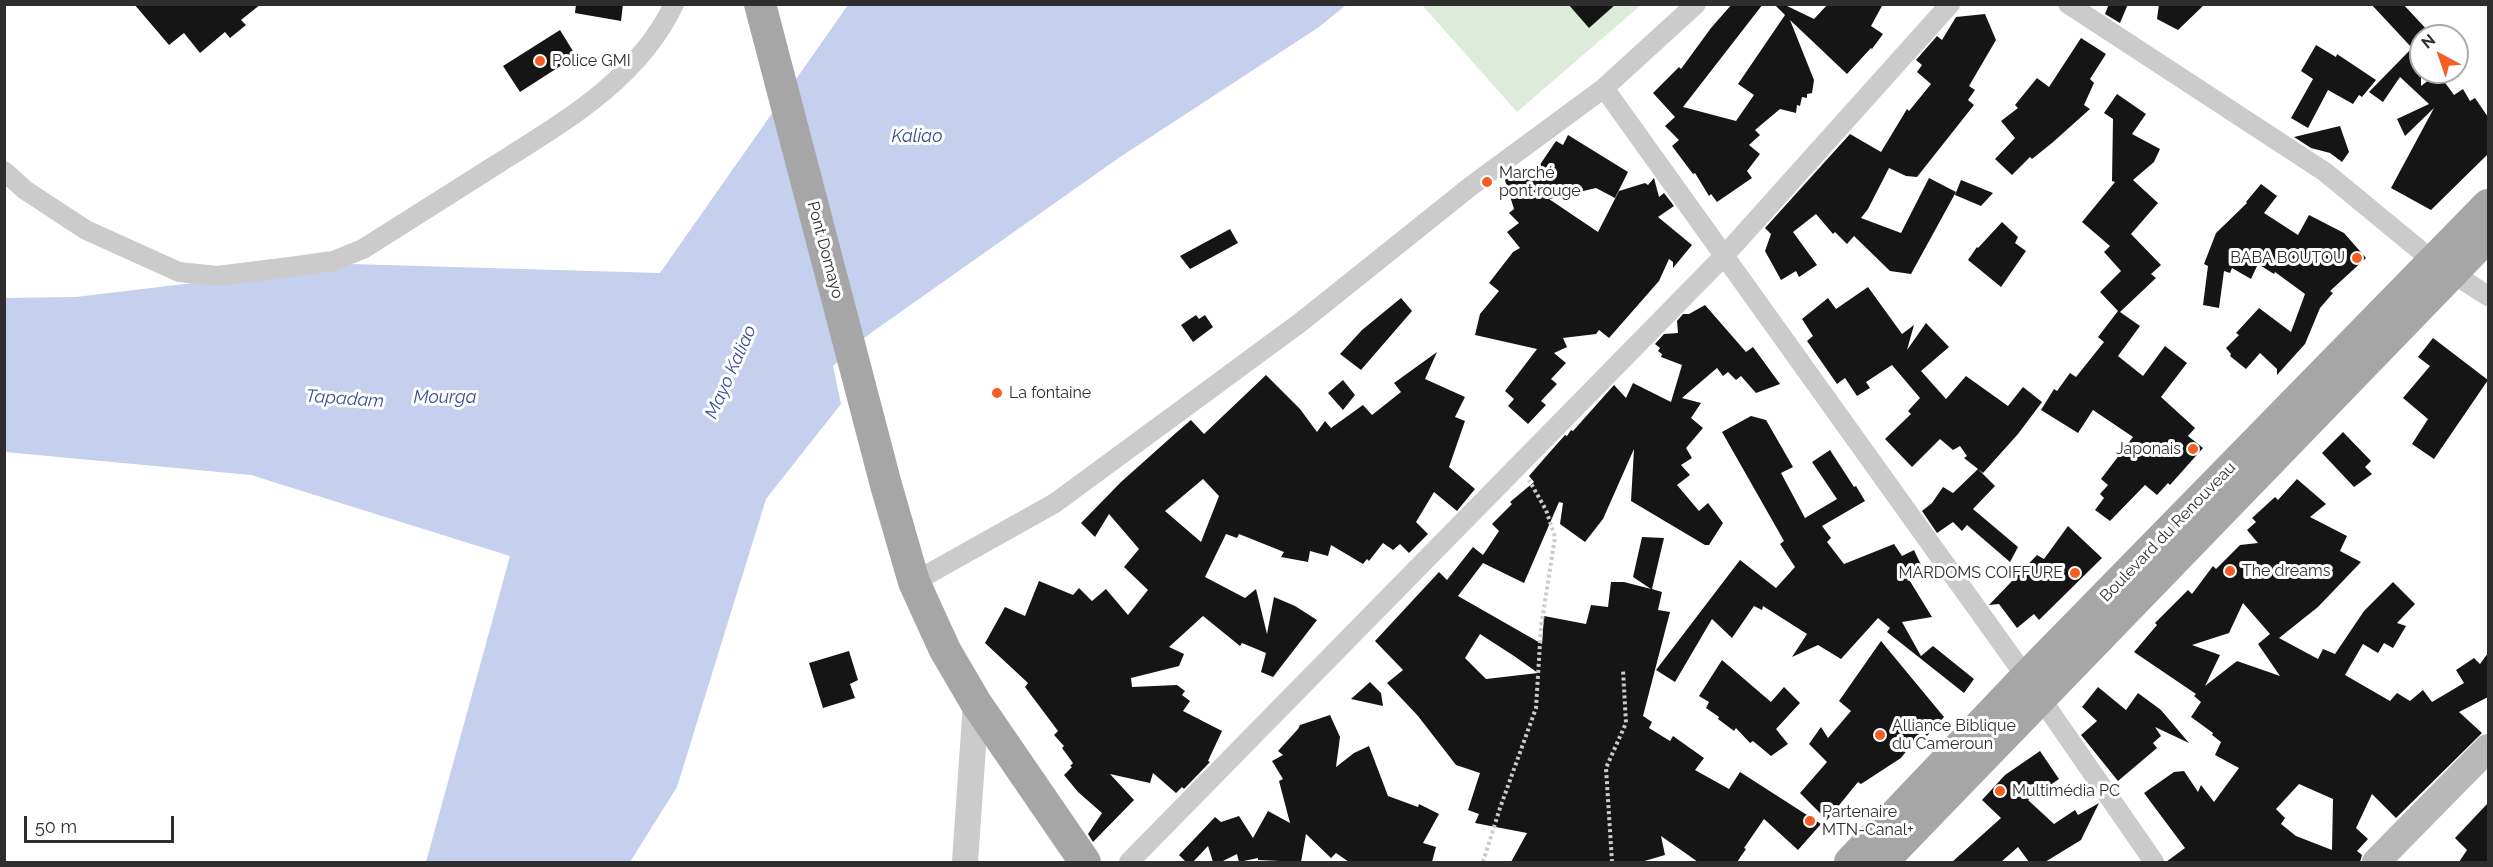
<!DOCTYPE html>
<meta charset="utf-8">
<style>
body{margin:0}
#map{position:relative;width:2493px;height:867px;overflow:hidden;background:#fff;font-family:Raleway,sans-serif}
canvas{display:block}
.frame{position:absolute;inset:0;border:6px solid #2e2e2e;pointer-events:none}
.north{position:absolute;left:2409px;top:24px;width:60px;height:60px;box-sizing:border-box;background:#fff;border:2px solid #ababab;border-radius:50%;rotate:320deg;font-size:16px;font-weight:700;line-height:24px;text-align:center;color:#2e2e2e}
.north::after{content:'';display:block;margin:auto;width:21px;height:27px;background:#f25e23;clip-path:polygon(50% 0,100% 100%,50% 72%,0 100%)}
.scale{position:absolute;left:24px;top:816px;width:150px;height:27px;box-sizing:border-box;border:3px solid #2e2e2e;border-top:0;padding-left:8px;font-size:18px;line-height:21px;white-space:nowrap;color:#2e2e2e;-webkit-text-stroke:4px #fff;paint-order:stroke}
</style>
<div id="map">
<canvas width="2493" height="867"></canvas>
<div class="frame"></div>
<div class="north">N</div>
<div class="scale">50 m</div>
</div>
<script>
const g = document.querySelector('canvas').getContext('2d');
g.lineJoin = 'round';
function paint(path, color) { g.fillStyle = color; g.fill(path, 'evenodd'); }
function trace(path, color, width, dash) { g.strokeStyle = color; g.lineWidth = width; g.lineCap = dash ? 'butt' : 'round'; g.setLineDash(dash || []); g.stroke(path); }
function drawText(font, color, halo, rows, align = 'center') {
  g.font = font + ' Raleway,sans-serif'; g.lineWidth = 6; g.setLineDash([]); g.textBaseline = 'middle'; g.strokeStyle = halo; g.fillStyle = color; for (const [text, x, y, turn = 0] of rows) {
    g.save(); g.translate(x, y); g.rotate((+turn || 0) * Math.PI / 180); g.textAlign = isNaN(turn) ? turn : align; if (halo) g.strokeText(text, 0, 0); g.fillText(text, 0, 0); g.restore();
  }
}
paint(new Path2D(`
 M1422,5H1641L1517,112Z`), '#ddecda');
paint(new Path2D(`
 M848,5H1346L1319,27L1120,157L868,335L833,366L841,404L766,499L677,787L630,862H426L510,556L251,475L5,452L4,298L76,297L351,264L660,273Z`), '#c5cfee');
paint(new Path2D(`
 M134,4H261L241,20L246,25L230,38L225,32L200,53L184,33L169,45Z
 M576,4H623L621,21L575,13Z
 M1568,4H1616L1589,28Z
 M1732,4H1763L1683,107L1736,121L1754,95L1738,84L1785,15L1774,4H1783L1814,19L1828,4H1883L1871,26L1883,34L1872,49L1871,48L1847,74L1790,20L1814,80L1812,93L1807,94V98L1802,97L1800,106L1797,105L1796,113L1780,109L1755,130L1760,135L1749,145L1760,154L1747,171L1752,178L1717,202L1711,194L1709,196L1695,173L1693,174L1672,146L1679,140L1665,126L1675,117L1653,93L1679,67L1681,69L1711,28Z
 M2109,4H2128L2120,23L2105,14Z
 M2159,4H2205L2178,30L2157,19Z
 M2371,4H2403L2429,32L2425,36H2421V86L2438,73L2454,95L2463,89L2470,101L2475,98L2488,117V154L2431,210L2391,188L2434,108L2405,136L2397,119L2429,104L2400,77L2383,102L2369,92L2412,48Z
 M1985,14L1996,40L1969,86L1975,90L1968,100L1974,105L1917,177L1906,176L1889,168L1868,209L1861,218L1901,233L1929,178L1956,192L1911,274L1890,271L1854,236L1847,244L1835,232L1833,234L1816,214L1793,232L1817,265L1799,277L1796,271L1781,280L1765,251L1771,234L1765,228L1850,134L1881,152L1907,109L1909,111L1931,84L1917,72L1922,65L1916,60L1937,36L1942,40L1956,17Z
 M560,30L576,56L520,92L503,66Z
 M2081,38L2106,54L2090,79L2094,83L2084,105L2090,109L2052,143L2032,159L2030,157L2012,175L1995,159L2015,138L2001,121L2018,108L2015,105L2037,78L2049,87Z
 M2316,45L2336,57L2337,54L2376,80L2362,97L2359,95L2353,104L2328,90L2308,128L2291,118L2313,79L2301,71Z
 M2117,94L2146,114L2132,134L2160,149L2154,162L2133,180L2158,203L2131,234L2161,265L2151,274L2156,278L2120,312L2140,326L2118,356L2143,376L2165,346L2187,363L2161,397L2195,428L2188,436L2203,448L2170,485L2168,483L2157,495L2145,485L2110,521L2095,510L2104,498L2100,494L2108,485L2101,479L2133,437L2093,410L2078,433L2041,410L2054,389L2057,391L2070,373L2076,377L2104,342L2098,337L2118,311L2100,292L2121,271L2104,252L2110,246L2082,222L2115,182L2112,181L2113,119L2104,113Z
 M2340,126L2349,152L2342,162L2330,153L2311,148L2294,137Z
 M1568,135L1628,172L1615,198L1596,188L1549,199L1598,232L1619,191L1645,183L1648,185L1654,178L1659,197L1664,193L1674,206L1658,217L1692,245L1673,268V262L1669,259L1659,281L1609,338L1599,330L1596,334L1563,338L1567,347L1554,353L1566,363L1551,379L1557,384L1541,401L1546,405L1528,424L1508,406L1514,399L1505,391L1537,349L1475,335L1480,314L1499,291L1489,283L1513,252L1520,248L1507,232L1519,223L1509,213L1514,209L1505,180L1513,174L1535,172L1556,141L1563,145Z
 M1961,180L1993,193L1981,206L1955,195Z
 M2261,184L2277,196L2264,213L2298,235L2309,215L2344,233L2366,258L2330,291L2333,293L2320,308L2305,344L2277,375V369L2260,353L2246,369L2230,356L2231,354L2226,348L2239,335L2236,333L2259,308L2291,332L2305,294L2275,272L2274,274L2258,264L2251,279L2232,268L2230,273L2224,271L2219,308L2203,305L2208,266L2204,264L2216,233L2247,203L2246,202Z
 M2002,222L2018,237L2015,243L2026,251L2001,287L1968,260L1977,247L1978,248Z
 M1230,229L1238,243L1190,269L1180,256Z
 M1868,287L1902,334L1914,325L1907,350L1926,323L1949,347L1921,371L1946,399L1966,376L2008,406L2023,387L2042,402L2018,434L1983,473L1978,469L1995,486L1973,509L2018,547L2010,562L1967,525L1962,531L1953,522L1937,533L1922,511L1932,503L1943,487L1953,493L1978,469L1964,458L1967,456L1960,446L1953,450L1940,439L1912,467L1885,439L1911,414L1908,411L1920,398L1892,365L1866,382L1870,388L1857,396L1845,378L1837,384L1807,341L1813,336L1802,319L1828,298L1836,309Z
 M1401,298L1412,311L1361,370L1340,354L1362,330Z
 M1705,305L1746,352L1753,347L1780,384L1756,393L1741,376L1736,380L1728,372L1723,376L1717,368L1682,398L1701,403L1691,418L1703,428L1686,448L1692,458L1681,465L1690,475L1677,485L1699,511L1708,503L1723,523L1709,545H1705L1631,501L1634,449L1603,519L1585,542L1560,524L1563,503L1559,502L1524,583L1483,563L1458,596L1542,644L1544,616L1586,624L1591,605L1608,607L1611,582H1624L1651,589L1633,577L1642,537L1664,538L1652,589L1662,592L1658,610L1670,612L1643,716L1652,722L1649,728L1670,741L1673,736L1704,758L1695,770L1729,789L1740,772L1821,824L1798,850L1764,819L1744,848L1746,849L1737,862H1698L1661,836L1665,855L1641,862H1511L1527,833L1475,823L1479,814L1468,810L1480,773L1456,765L1418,716L1387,683L1403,670L1375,641L1439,572L1447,580L1473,547L1483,555L1499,531L1492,524L1512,504L1510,502L1534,482L1529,476L1549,453L1565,435L1567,436L1571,430L1573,431L1614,385L1626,398L1633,383L1671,402L1682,365L1661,357L1662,354L1658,351L1660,348L1655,344L1664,334L1678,333L1677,321L1683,314H1689ZM1480,634L1514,656L1538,673L1486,679L1465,658Z
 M1196,315L1199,319L1205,315L1213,327L1193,342L1181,325Z
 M2433,338L2488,380L2434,459L2412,444L2428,419L2403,398L2430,366L2418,357Z
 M1437,352L1425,379L1465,397L1455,417L1465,421L1449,467L1475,489L1457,511L1434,492L1416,522L1428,534L1409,553L1400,544L1393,550L1383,543L1369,561L1367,559L1363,564L1331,545L1328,556L1310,551L1308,562L1281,557L1284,552L1239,534L1237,538L1226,534L1205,577L1245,598L1256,589L1267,634L1274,597L1295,606L1317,620L1273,677L1261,672L1266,653L1242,643L1240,646L1203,616L1169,647L1184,654L1179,666L1131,678L1132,687L1177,685L1185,691L1182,695L1190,701L1183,711L1222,731L1208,761L1210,762L1184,789L1182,787L1176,793L1153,773L1150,783L1110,774L1134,800L1093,842L1088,834L1102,813L1078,792L1064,775L1072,767L1070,766L1073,763L1062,748L1064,746L1054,735L1058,731L1025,687L1028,683L985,643L1005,607L1025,616L1039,581L1073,595L1079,588L1092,601L1106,589L1128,615L1148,590L1124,567L1139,549L1109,514L1095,537L1081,523L1121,482L1177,432L1191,420L1204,434L1266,375L1300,409L1317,432L1325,421L1331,428L1363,405L1372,415L1401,392L1394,383ZM1203,479L1219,496L1201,542L1165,511Z
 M1343,380L1355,395L1343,410L1328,393Z
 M1751,416L1766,420L1793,467L1781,473L1805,518L1837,499L1812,462L1830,450L1854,487L1856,486L1865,501L1822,526L1831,538L1827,542L1844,564L1894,544L1902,556L1914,550L1921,565L1905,573L1932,617L1902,622L1921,656L1933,646L1974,679L1964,693L1887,632L1890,628L1878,618L1841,659L1818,645L1792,657L1807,634L1763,606L1762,610L1754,606L1732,638L1712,619L1675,682L1656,670L1740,560L1776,588L1795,567L1780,544L1784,541L1722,432Z
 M2343,432L2371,461L2365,467L2372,474L2354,487L2322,453Z
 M2297,479L2326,504L2310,517L2347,536L2340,551L2361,562L2318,607L2279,638L2318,659L2323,649L2335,654L2364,611L2393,582L2415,604L2397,623L2406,626L2393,648L2384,643L2378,653L2363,644L2345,675L2390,701L2397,693L2410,701L2423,690L2432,702L2464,683L2456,670L2474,658L2480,664L2488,653V697L2459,712L2482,733L2396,818L2372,794L2356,828L2368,839L2357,851L2362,855L2360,862H2166L2185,848L2144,793L2174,772L2184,771L2198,792L2201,785L2214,802L2239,768L2215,755L2221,742L2212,735L2213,733L2191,717L2201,702L2194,696L2196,694L2134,652L2157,625L2155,623L2188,590L2192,594L2213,566L2216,569L2240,545L2258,543L2247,530L2256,522L2252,518L2275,497L2278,500ZM2243,603L2270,634L2258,644L2280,676L2237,661L2205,686L2220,655L2192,645L2229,633ZM2299,784L2333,799L2332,850L2296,836L2281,824L2285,818L2276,809Z
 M2068,526L2102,558L2039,620L2034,614L2017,628L1999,604L1989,605L2037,555L2044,559Z
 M1881,641L1944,717L1927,736L1922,731L1901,758L1861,784L1858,782L1827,820L1800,793L1827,762L1809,744L1821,727L1828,738L1851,711L1839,701Z
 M849,651L858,680L850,684L855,698L823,708L809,663Z
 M1722,660L1771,702L1784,687L1800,703L1776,729L1788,744L1771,756L1753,741L1750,743L1736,728L1734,731L1718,719L1719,717L1706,708L1709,702L1699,696Z
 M1370,682L1381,693L1383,706L1351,699Z
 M2098,687L2126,710L2138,693L2161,710L2189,743L2155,727L2161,736L2153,743L2157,748L2118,781L2081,735L2097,721L2082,707Z
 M1330,715L1340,737L1336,767L1354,753L1369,746L1388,796L1418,807L1419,804L1439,814L1423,843L1436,847L1432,862H1349L1336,853L1331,858L1306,834L1301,862L1258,860V858L1239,862L1237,854L1221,862H1213L1208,846L1193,862H1186L1179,855L1215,817L1221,822L1239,816L1253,838L1268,811L1290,823L1279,781L1283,779L1272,761L1283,755L1278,751L1298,729L1300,725Z
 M2040,751L2059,779L2028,800L2054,824L2075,810L2078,815L2099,803L2081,840L2045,862H2029L2018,847L2001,862H1952L2001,818L1982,800L2005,775Z
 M2488,803V862H2459L2467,850L2455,838Z`), '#151515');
trace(new Path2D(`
 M1483,862L1500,808L1536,708L1541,627L1555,537L1546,510L1529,480
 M1612,862L1606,768L1626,723L1623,670`), '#cbcbcb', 4, [3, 3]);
trace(new Path2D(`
 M2068,4L2325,172L2433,261L2488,296
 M1604,88L2026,677L2154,862
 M4,171L25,190L86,230L179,272L217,276L282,268L333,261L363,249C406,222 449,195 491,168C560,124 638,81 674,4
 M914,582L1055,503L1301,322L1471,186L1604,88L1696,4
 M1129,862L1724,256L1950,4`), '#cbcbcb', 20);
trace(new Path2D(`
 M965,862L976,703`), '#cbcbcb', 26);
trace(new Path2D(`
 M2376,862L2488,748`), '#b8b8b8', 28);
trace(new Path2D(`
 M760,4L886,485L914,582L945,650L976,703L1085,862
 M1850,862L2026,677L2488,205
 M1882,862L2488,236`), '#a6a6a6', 32);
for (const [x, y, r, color] of [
 [540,61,6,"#f25e23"],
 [1487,182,6,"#f25e23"],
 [2357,258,6,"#f25e23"],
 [997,393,6,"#f25e23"],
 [2193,449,6,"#f25e23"],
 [2230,571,6,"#f25e23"],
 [2075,573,6,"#f25e23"],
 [1880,735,6,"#f25e23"],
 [2000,791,6,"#f25e23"],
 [1810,821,6,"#f25e23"]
]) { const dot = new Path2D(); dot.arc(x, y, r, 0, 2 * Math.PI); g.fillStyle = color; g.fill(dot); trace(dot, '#fff', 2); }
drawText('16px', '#2e2e2e', '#fff', [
 ["Police GMI",552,61],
 ["Marché",1499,173],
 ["pont rouge",1499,191],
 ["BABA BOUTOU",2345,258,"right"],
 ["La fontaine",1009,393],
 ["Japonais",2181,449,"right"],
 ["The dreams",2242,571],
 ["MARDOMS COIFFURE",2063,573,"right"],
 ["Alliance Biblique",1892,726],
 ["du Cameroun",1892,744],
 ["Multimédia PC",2012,791],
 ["Partenaire",1822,812],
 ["MTN-Canal+",1822,830]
], 'left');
drawText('16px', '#2e2e2e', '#fff', [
 ["Pont Domayo",825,250,75],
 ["Boulevard du Renouveau",2168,532,-46]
]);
drawText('italic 18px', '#364e96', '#fff', [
 ["Kaliao",917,137],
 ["Mayo Kaliao",731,372,-66],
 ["Mourga",445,398],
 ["Tapadam",345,399,4]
]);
</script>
